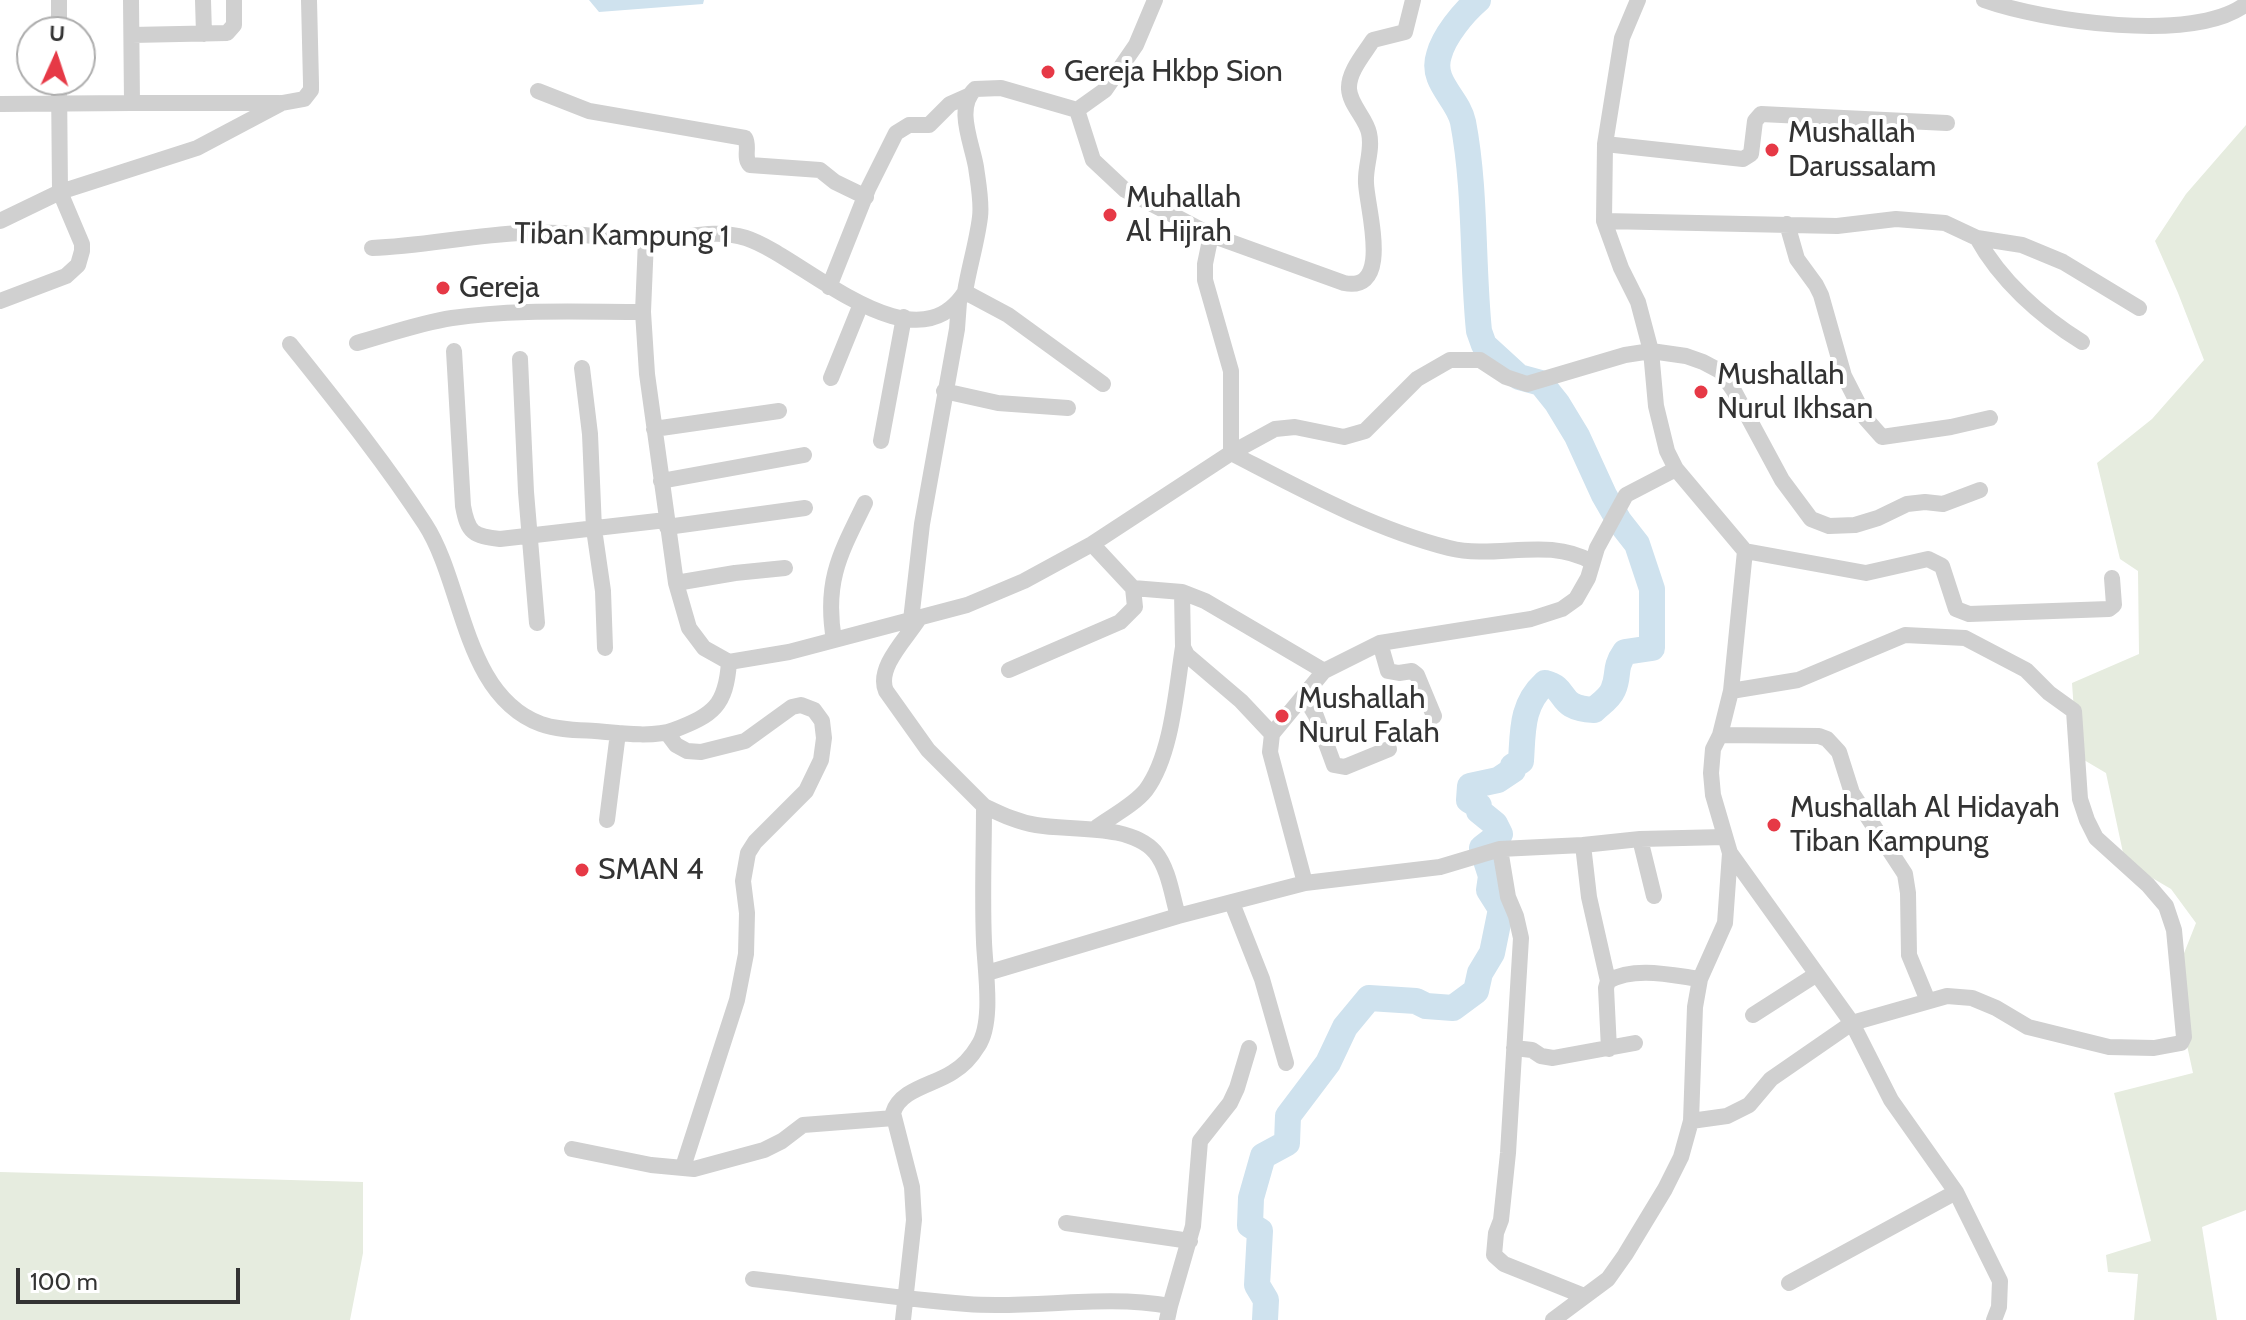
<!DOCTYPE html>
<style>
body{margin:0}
#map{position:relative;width:2246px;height:1320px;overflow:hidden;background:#fff;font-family:Cabin,sans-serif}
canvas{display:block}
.north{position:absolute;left:16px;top:16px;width:80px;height:80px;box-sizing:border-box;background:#fff;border:2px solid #adadad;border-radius:50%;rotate:3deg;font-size:22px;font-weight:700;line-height:32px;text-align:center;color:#333}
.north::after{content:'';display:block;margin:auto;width:28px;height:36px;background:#e63946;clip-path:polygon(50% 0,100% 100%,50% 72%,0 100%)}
.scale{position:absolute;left:16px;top:1268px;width:224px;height:36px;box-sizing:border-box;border:4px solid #333;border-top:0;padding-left:10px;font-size:24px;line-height:28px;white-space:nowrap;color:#333;-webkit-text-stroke:6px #fff;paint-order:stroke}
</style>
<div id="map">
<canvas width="2246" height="1320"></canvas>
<div class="north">U</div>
<div class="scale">100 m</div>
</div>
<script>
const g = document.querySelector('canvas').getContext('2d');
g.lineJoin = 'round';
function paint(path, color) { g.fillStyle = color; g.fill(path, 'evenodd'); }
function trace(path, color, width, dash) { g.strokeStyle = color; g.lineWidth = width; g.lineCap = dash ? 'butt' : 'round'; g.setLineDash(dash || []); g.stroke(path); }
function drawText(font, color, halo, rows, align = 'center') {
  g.font = font + ' Cabin,sans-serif'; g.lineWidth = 8; g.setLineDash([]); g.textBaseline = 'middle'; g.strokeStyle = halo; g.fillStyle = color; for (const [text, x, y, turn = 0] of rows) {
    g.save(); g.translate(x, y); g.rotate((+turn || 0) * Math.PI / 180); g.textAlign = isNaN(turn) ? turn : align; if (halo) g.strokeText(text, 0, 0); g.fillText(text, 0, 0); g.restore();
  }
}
paint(new Path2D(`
 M2246,125V1210L2202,1227L2217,1320H2134L2138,1274L2108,1272L2106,1255L2151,1241L2114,1093L2193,1073L2173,981L2196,923L2171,889L2125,862L2106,773L2084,760L2074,711L2072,683L2139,654L2138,571L2120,559L2097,463L2152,419L2204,360L2178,293L2155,241L2186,194Z
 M0,1172L363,1182V1253L350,1320H0Z`), '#e6ecdf');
paint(new Path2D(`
 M589,0H704L703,4L599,12Z`), '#cfe2ee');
trace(new Path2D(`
 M1265,1320L1266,1300L1257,1285L1260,1231L1250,1225L1251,1198L1263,1156L1287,1143L1288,1116L1328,1063L1345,1027L1369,998L1416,1001L1426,1006L1453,1008L1476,991L1480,973L1492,953L1501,909L1489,890L1491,876L1482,848L1500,834L1495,824L1479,811V806L1469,800L1470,786L1498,780L1513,770V766L1521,761C1523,731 1521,705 1545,683C1570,689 1555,708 1594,710C1600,704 1609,699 1613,690C1620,675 1613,669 1625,652L1652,648V589L1637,544L1619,521L1604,495L1577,436L1557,403L1541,383L1519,377L1484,345L1479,331C1472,262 1476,190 1463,122C1458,98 1430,82 1439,55C1444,36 1463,13 1478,0`), '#cfe2ee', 26);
trace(new Path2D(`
 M203,0L204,34
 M1984,0C2043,21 2194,44 2246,4
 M59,32V0
 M132,35L227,33L234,25V0
 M538,91L589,111L745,138C750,147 743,157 750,165L820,170L835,182L866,197
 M132,103H279
 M0,104L132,103L131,0
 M1077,110L1093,160L1125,190L1211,235L1344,283C1393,293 1367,209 1366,183C1365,166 1373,150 1369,133C1366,118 1350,105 1349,89C1348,72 1364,54 1373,40L1405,32L1413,0
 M1605,144L1743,159L1751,154L1755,121L1761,114L1947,123
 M0,221L60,192L197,148L282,103L304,99L311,90V83L309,0
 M1604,221L1837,226L1896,219L1945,223L1977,238L2022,245L2063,262L2139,308
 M1787,224L1797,259L1816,285L1821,295L1844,376L1866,419L1882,437L1951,427L1990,418
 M1211,235L1205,264V280L1231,371V453C1301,489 1371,528 1449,548C1497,560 1547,536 1592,562
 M1977,238C2000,280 2040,316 2082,342
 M646,240L643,312L647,374L676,583L689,628L704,648L729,662L789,652L967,605L1024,581L1092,544L1231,453L1275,429L1295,427L1344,437L1365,431L1417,379L1450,360H1480L1506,377L1527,384L1625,355L1651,351L1686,356L1703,362L1720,371L1734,391L1782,480L1811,519L1829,526L1855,525L1878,518L1907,504L1925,502L1943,504L1980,490
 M372,248C423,246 472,235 523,233C564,230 603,239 644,240C681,241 709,227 746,238C802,256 913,372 965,292C969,267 977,242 980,217C982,202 978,182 976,167C972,143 955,108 975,89L1001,88L1077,110L1105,90L1136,45L1155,0
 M829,287L868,189L896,133L909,125H929L950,104L968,96
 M965,292L1008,315L1103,384
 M0,301L66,276L78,265L82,251V244L60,192L59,80
 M357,343C389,334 420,323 452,318C515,309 579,312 643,312
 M290,344C337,403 384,461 425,524C464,584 463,695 541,724C558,730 577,730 595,731C617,733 654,738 674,730C713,715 726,706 729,662
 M454,351L463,506C468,533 473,536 500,539L666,520
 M520,359L526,492L537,623
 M582,368L590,434L594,529L603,591L605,648
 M831,378L861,304
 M944,391L998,403L1068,408
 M654,429L779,411
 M881,441L904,317
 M661,481L804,455
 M667,527L805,508
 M1092,544L1133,588L1182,592L1205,601L1324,671
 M1745,551L1866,573L1928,559L1942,566L1956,609L1969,614L2109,609L2114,605L2112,578
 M676,583L735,573L785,568
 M1182,592L1183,647L1187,655L1241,701L1272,734
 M911,620L922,524L957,329L959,302
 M918,620C906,639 876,668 886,691L928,750L984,806
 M834,640C824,581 840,554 865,503
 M1380,643L1388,671L1399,673L1412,671L1417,675L1434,716
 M1009,670L1120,622L1135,607L1133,588
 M1304,696L1316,716L1334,765L1345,767L1389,749
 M667,733L676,745L687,751L701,752L745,741L792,707L801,705L814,710L822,721L824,738L821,760L806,791L755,842L748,853L743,881L747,913L746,954L737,1000L683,1167
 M1720,735L1819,736L1827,739L1839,752L1852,793L1905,874L1908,893L1909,955L1928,1001
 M607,820L618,733
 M1097,827C1112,816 1134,805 1146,790C1172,755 1176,690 1183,647
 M1640,839L1654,896
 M1583,845L1589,897L1608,981
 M1500,849L1508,897L1516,916L1521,938L1508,1153L1501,1220L1496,1233L1494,1255L1504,1264L1584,1296
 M1730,853L1852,1023L1891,1100L1956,1192L2000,1281L1999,1307L1994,1320
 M1305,883L1270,752L1272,734L1324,671L1380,643L1531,619L1562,609L1576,599L1588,578L1597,548L1626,495L1676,469
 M1232,903L1262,979L1286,1063
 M1178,916L1305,883L1440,867L1500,849L1583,845L1640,839L1725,837
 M1753,1015L1817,974
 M1514,1048L1532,1050L1541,1056L1553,1058L1635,1043
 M1609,1049L1606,988L1608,981C1635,966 1671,975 1700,979
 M1691,1121L1727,1116L1749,1105L1771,1079L1852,1023L1947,996L1972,998L1996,1008L2028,1027L2109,1047L2154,1048L2181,1043L2184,1037L2174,930L2166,906L2148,885L2096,838L2087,820L2080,799L2074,711L2049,693L2026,670L1965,638L1905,635L1798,680L1731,691
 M572,1149L651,1165L694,1169L764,1150L782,1141L803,1125L894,1118
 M1066,1223L1190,1241
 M753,1279C824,1287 896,1299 967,1304C1035,1309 1102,1294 1170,1306L1167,1320
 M1789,1283L1956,1192
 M1170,1306L1193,1226L1200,1141L1230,1103L1237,1088L1249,1048
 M903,1320L914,1220L912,1187L893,1113C900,1089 934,1085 953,1072C963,1066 972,1056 978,1046C994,1022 985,970 984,942C982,897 984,851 984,806C1001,814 1017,822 1036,825C1070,831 1130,823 1155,852C1169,869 1172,896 1178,916L987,973
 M1553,1320L1608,1279L1625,1255L1665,1189L1681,1157L1691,1121L1695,1007L1700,979L1725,923L1730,853L1713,795L1711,773L1713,749L1720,735L1731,691L1745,551L1676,469L1667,451L1656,406L1651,351L1638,302L1621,268L1604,221L1605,144L1622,38L1638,0`), '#d0d0d0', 16);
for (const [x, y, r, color] of [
 [1048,72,8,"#e63946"],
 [1772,150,8,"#e63946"],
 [1110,215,8,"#e63946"],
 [443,288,8,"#e63946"],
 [1701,392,8,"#e63946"],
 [1282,716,8,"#e63946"],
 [1774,825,8,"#e63946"],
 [582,870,8,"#e63946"]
]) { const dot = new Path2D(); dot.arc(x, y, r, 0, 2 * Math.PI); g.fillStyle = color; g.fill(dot); trace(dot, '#fff', 3); }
drawText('30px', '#333', '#fff', [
 ["Gereja Hkbp Sion",1064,72],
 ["Mushallah",1788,133],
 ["Darussalam",1788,167],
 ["Muhallah",1126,198],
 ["Al Hijrah",1126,232],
 ["Gereja",459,288],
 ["Mushallah",1717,375],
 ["Nurul Ikhsan",1717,409],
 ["Mushallah",1298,699],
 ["Nurul Falah",1298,733],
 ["Mushallah Al Hidayah",1790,808],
 ["Tiban Kampung",1790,842],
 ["SMAN 4",598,870]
], 'left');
drawText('30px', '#333', '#fff', [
 ["Tiban Kampung 1",622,236,1]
]);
</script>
